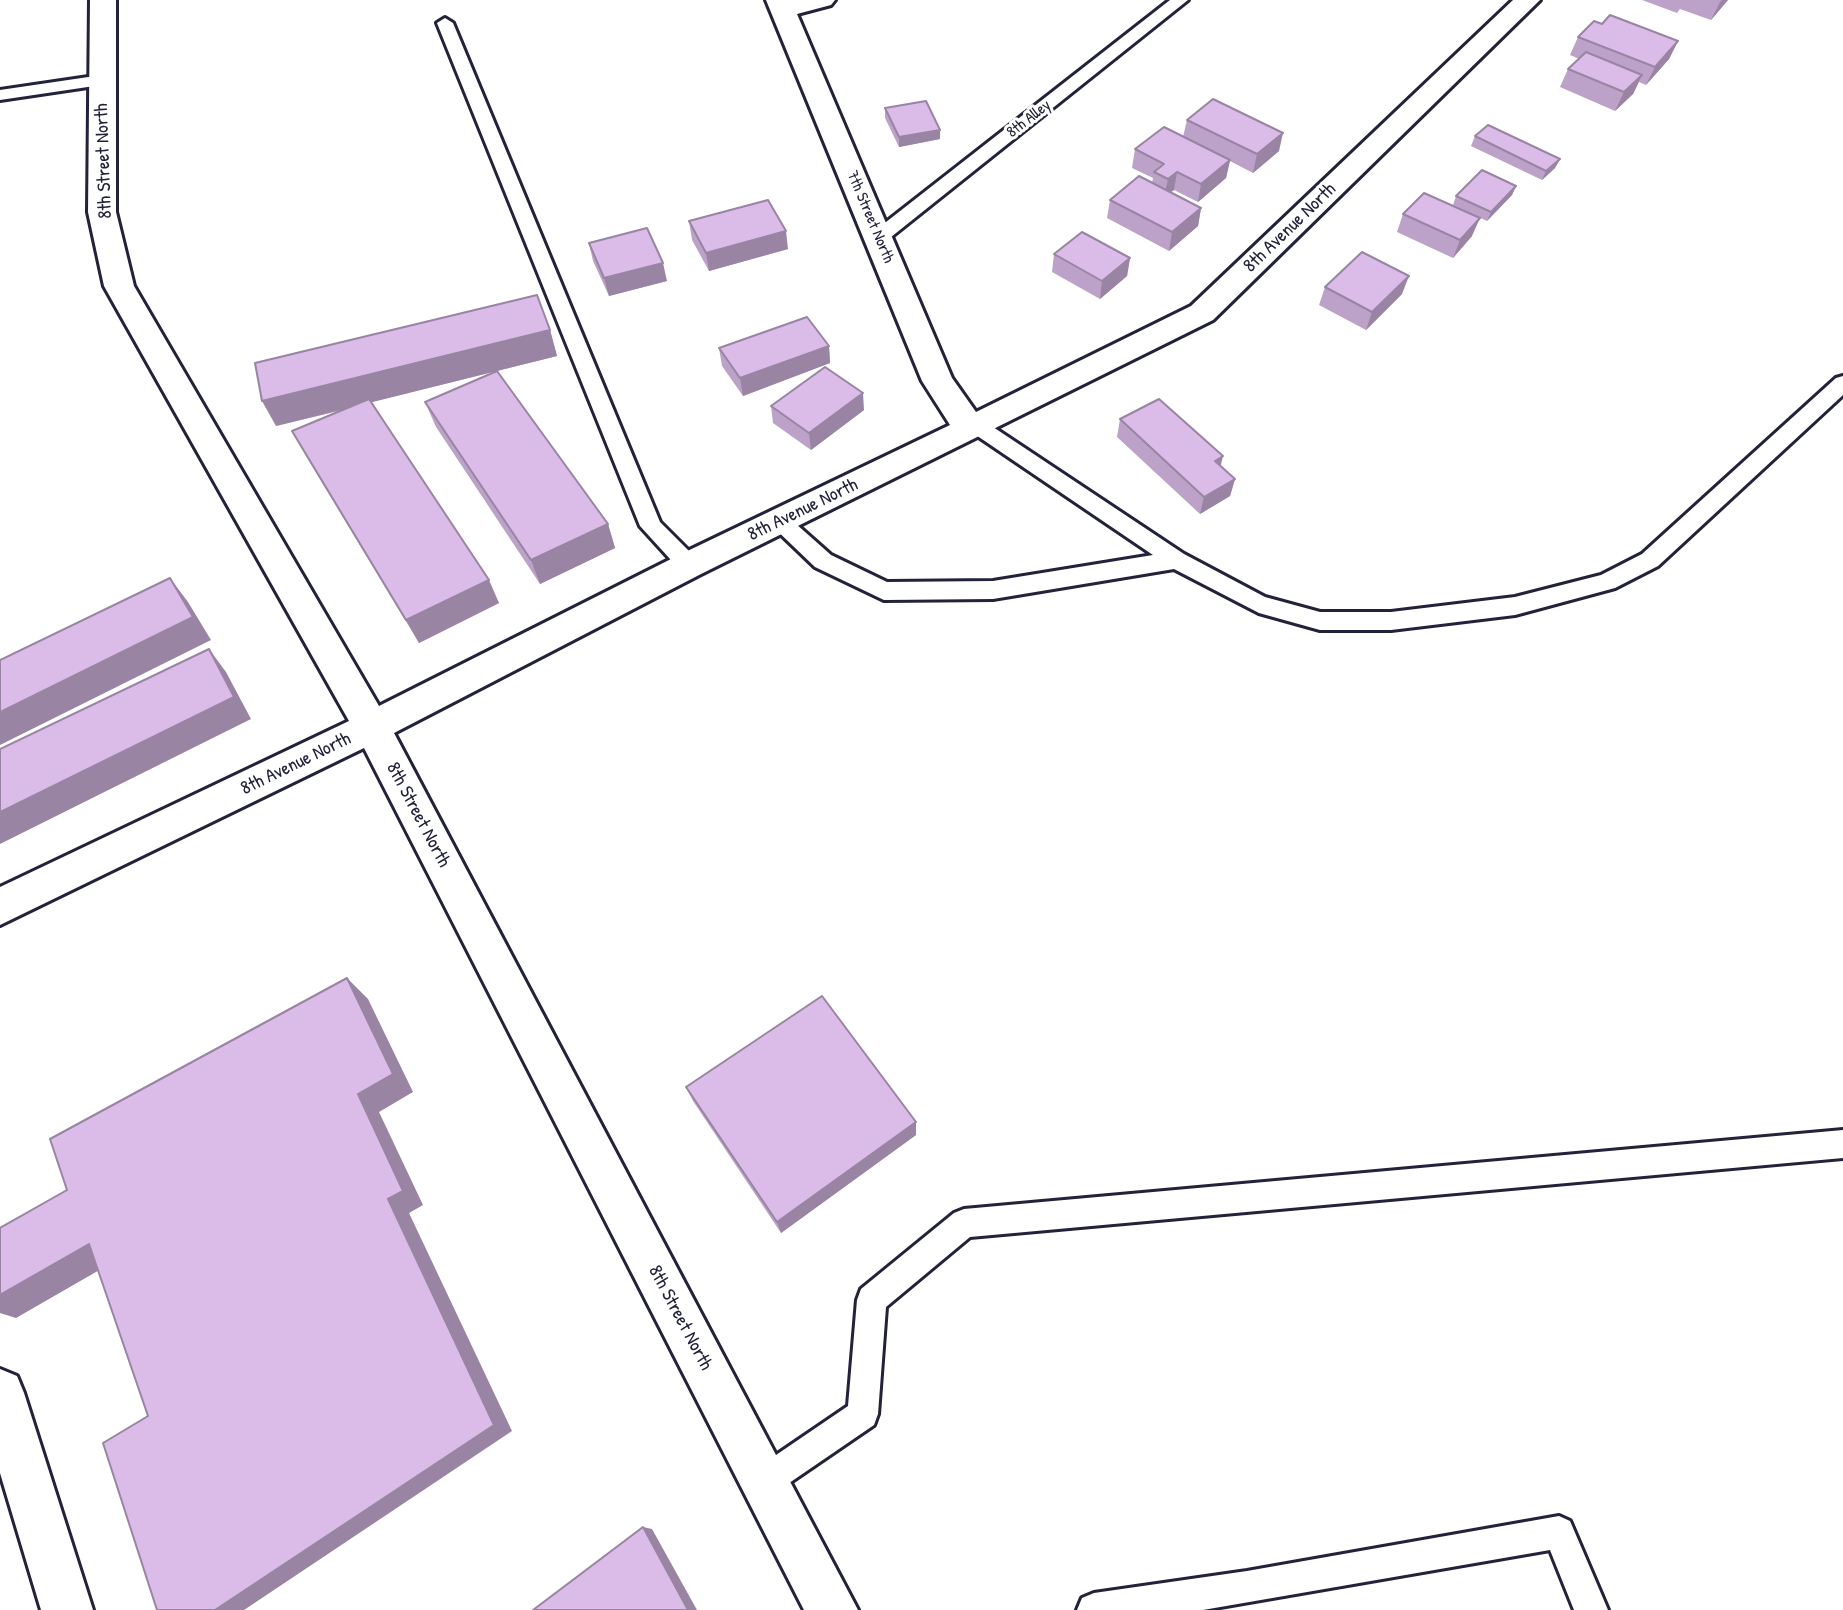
<!DOCTYPE html>
<style>
body{margin:0}
canvas{display:block;background:#fff}
</style>
<canvas width="1843" height="1610"></canvas>
<script>
const g = document.querySelector('canvas').getContext('2d');
g.lineJoin = 'round';
function trace(path, color, width, dash) { g.strokeStyle = color; g.lineWidth = width; g.lineCap = dash ? 'butt' : 'round'; g.setLineDash(dash || []); g.stroke(path); }
function paint(path, color) { g.fillStyle = color; g.fill(path, 'evenodd'); }
function drawText(font, color, halo, rows, align = 'center') {
  g.font = font + ' "Patrick Hand",sans-serif'; g.lineWidth = 6; g.setLineDash([]); g.textBaseline = 'middle'; g.strokeStyle = halo; g.fillStyle = color; for (const [text, x, y, turn = 0] of rows) {
    g.save(); g.translate(x, y); g.rotate((+turn || 0) * Math.PI / 180); g.textAlign = isNaN(turn) ? turn : align; if (halo) g.strokeText(text, 0, 0); g.fillText(text, 0, 0); g.restore();
  }
}
const lane = new Path2D(`
 M1170,0H1188L886,241H872L870,237L872,233Z
 M445,18L453,23L660,522L697,559L700,565L697,571L689,574L681,571L640,526L437,23Z
 M102,75L110,80L108,84L0,100V90Z
 M1843,376V395L1658,566L1615,588L1515,615L1391,630H1320L1259,613L1174,569L993,599L884,600L815,567L768,522L771,516L779,514L787,516L831,555L887,582L993,581L1153,555L970,431L967,426L970,421L977,419L984,421L1184,554L1265,597L1320,612H1391L1515,597L1601,575L1642,554L1836,378Z
 M1843,1130V1158L970,1237L886,1307L878,1414L874,1425L776,1492L765,1497L754,1492L749,1481L754,1470L848,1406L857,1300L861,1289L954,1213L964,1209Z
 M1559,1516L1570,1521L1608,1610H1574L1550,1550L1203,1610H1077L1082,1598L1094,1593L1247,1571Z`);
const street = new Path2D(`
 M90,0H116V212L134,286L379,706L677,556L950,425L922,381L766,0H835L831,5L797,14L952,378L976,412L1191,306L1513,0H1540L1213,320L701,574L394,733L858,1610H804L364,748L0,925V887L349,721L104,286L88,212Z
 M0,1369L17,1376L24,1393L93,1610H41L0,1473Z`);
trace(lane, '#22223b', 6);
trace(street, '#22223b', 6);
paint(lane, '#fff');
paint(street, '#fff');
paint(new Path2D(`
 M1642,0H1728L1711,20L1680,9L1677,13Z
 M1578,37L1678,41L1669,59L1646,85L1639,82L1633,94L1615,111L1560,87L1568,69L1579,59L1570,55Z
 M885,108L940,139L899,147L885,118Z
 M1187,120L1279,151L1253,173L1230,161L1226,178L1198,202L1174,190L1171,192L1201,208L1198,226L1169,251L1107,218L1110,200L1152,183L1153,178L1132,168L1135,149L1183,137Z
 M1475,136L1560,159L1555,168L1542,180L1471,146Z
 M1516,186L1512,195L1487,221L1453,205L1456,196Z
 M1403,214L1472,236L1453,258L1397,232Z
 M689,221L788,249L709,271L692,240Z
 M589,243L667,281L609,296L593,261Z
 M1054,254L1130,258L1127,276L1100,299L1052,272Z
 M1325,287L1402,294L1366,330L1319,305Z
 M550,330L557,356L372,402L499,603L419,643L306,456L292,431L343,410L276,426Z
 M829,346L830,363L743,396L722,366L719,348Z
 M425,402L608,524L615,548L540,584L436,427Z
 M771,406L864,410L811,450L773,423Z
 M1120,419L1221,466L1235,479L1230,496L1200,514L1117,437Z
 M686,1087L916,1135L781,1233L693,1101Z`), '#bca2c8');
paint(new Path2D(`
 M1722,0H1728L1711,20L1720,2Z
 M1678,41L1669,59L1646,85L1655,67Z
 M1642,75L1633,94L1615,111L1624,92Z
 M940,130V139L899,147V137Z
 M1283,133L1279,151L1253,173L1257,154Z
 M1560,159L1555,168L1542,180L1546,171Z
 M1230,160L1226,178L1198,202L1201,184Z
 M1177,172L1174,190L1164,197L1168,179Z
 M1516,186L1512,195L1487,221L1491,212Z
 M1201,208L1198,226L1169,251L1172,232Z
 M1480,218L1472,236L1453,258L1460,240Z
 M786,231L788,249L709,271L706,253Z
 M1130,258L1127,276L1100,299L1102,281Z
 M663,263L667,281L609,296L604,278Z
 M1409,276L1402,294L1366,330L1372,312Z
 M550,330L557,356L276,426L262,401Z
 M829,346L830,363L743,396L740,378Z
 M863,393L864,410L811,450L809,433Z
 M1223,456L1219,473L1215,461Z
 M1235,479L1230,496L1200,514L1204,497Z
 M608,524L615,548L540,584L531,560Z
 M170,578L188,602L211,640L0,745V712Z
 M489,580L499,603L419,643L406,620Z
 M209,649L226,672L251,719L0,844V812Z
 M347,978L368,999L413,1092L379,1112L423,1205L409,1213L512,1431L244,1610H215L388,1199L358,1094Z
 M916,1122V1135L781,1233L777,1222Z
 M89,1244L122,1257L16,1318L0,1313V1295Z
 M643,1527L652,1529L697,1610H688Z`), '#9984a3');
const building = new Path2D(`
 M1610,15L1678,41L1655,67L1578,37L1594,21L1602,24Z
 M1586,52L1642,75L1624,92L1568,69Z
 M1213,99L1283,133L1257,154L1187,120Z
 M926,101L940,130L899,137L885,108Z
 M1488,125L1560,159L1546,171L1475,136Z
 M1164,127L1230,160L1201,184L1177,172L1168,179L1154,172L1164,164L1135,149Z
 M1482,170L1516,186L1491,212L1456,196Z
 M1139,176L1201,208L1172,232L1110,200Z
 M1424,193L1480,218L1460,240L1403,214Z
 M768,200L786,231L706,253L689,221Z
 M647,228L663,263L604,278L589,243Z
 M1082,232L1130,258L1102,281L1054,254Z
 M1362,252L1409,276L1372,312L1325,287Z
 M537,295L550,330L262,401L255,363Z
 M807,317L829,346L740,378L719,348Z
 M825,367L863,393L809,433L771,406Z
 M497,371L608,524L531,560L425,402Z
 M369,399L489,580L406,620L292,431Z
 M1159,399L1223,456L1215,461L1235,479L1204,497L1120,419Z
 M170,578L193,617L0,712V660Z
 M209,649L234,697L0,812V749Z
 M347,978L393,1074L358,1094L403,1191L388,1199L494,1425L215,1610H157L103,1443L148,1416L89,1244L0,1295V1228L67,1190L50,1139Z
 M822,996L916,1122L777,1222L686,1087Z
 M643,1527L688,1610H533Z`);
paint(building, '#dbbce9');
trace(building, '#9984a3', 2);
drawText('16px', '#22223b', '#fff', [
 ["8th Alley",1029,119,-38],
 ["7th Street North",870,217,67]
]);
drawText('19px', '#22223b', '#fff', [
 ["8th Street North",104,161,-92],
 ["8th Avenue North",1290,228,-44],
 ["8th Avenue North",803,510,-26],
 ["8th Avenue North",296,764,-26],
 ["8th Street North",418,815,62],
 ["8th Street North",680,1318,62]
]);
</script>
